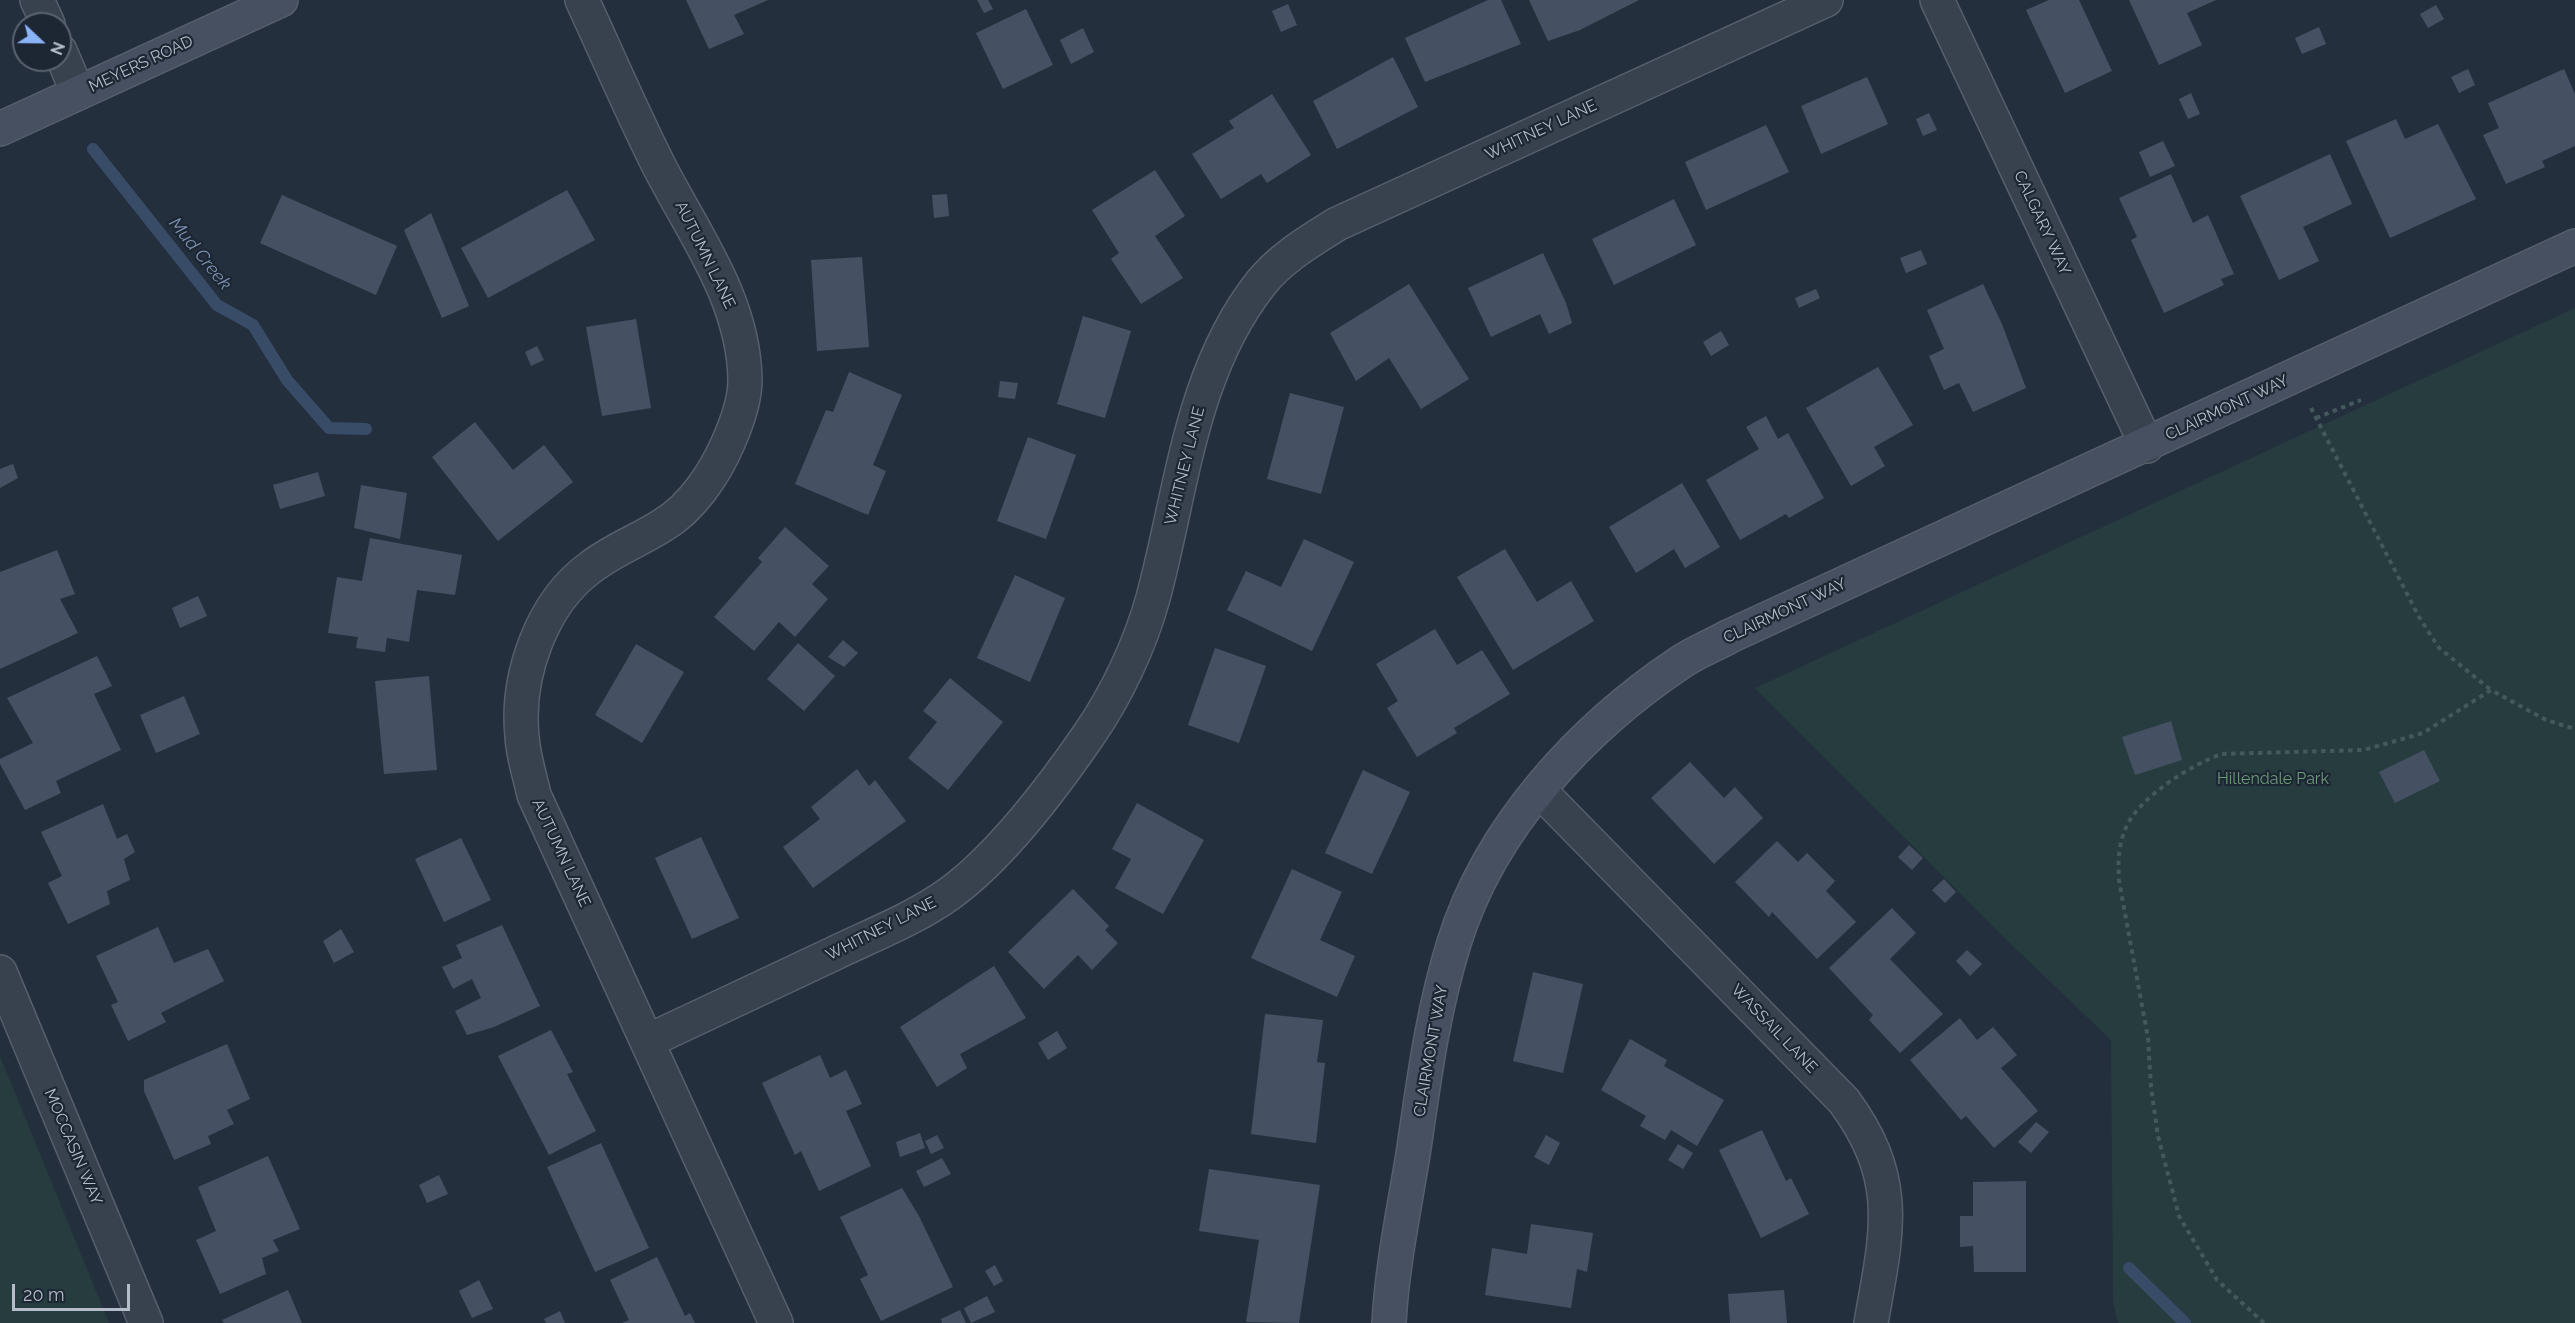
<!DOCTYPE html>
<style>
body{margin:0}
#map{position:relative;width:2575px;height:1323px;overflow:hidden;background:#242f3e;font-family:Raleway,sans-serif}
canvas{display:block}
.north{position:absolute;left:12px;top:12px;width:60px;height:60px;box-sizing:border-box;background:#1d2633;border:2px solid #59626f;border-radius:50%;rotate:112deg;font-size:16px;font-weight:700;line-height:24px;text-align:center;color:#b4bcc9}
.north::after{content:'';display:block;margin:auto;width:21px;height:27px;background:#8ab4f8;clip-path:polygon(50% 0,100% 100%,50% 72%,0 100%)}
.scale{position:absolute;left:12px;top:1284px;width:118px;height:27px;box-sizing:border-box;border:3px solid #b4bcc9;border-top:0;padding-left:8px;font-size:18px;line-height:21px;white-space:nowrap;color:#b4bcc9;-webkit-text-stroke:4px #1d2633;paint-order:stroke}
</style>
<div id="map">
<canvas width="2575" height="1323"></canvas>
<div class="north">N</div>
<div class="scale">20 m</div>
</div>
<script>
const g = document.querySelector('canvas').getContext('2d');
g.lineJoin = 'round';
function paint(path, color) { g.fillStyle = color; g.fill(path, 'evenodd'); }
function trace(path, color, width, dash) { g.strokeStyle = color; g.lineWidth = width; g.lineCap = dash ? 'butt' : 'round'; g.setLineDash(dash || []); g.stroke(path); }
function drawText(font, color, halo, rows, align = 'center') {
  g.font = font + ' Raleway,sans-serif'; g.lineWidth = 4.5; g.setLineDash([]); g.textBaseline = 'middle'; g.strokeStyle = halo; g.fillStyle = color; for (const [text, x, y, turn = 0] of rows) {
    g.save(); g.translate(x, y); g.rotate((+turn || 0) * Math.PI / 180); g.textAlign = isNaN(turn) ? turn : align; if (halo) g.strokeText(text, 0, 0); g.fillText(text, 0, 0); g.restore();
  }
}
paint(new Path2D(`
 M2575,308V1323H2118L2113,1301L2111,1040L2016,949L1755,688Z
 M0,1056L109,1323H0Z`), '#263c3f');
trace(new Path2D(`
 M93,149L217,305L253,325L287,380L329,428L366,429
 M2129,1268L2185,1323`), '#394c67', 12);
paint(new Path2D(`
 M686,0H768L734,15L744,34L709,49Z
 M977,0H988L993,9L984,13Z
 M1488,0H1501L1521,44L1425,82L1405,38Z
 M1529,0H1639L1580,30L1548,41Z
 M2049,0H2079L2112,71L2065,93L2026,10Z
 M2129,0H2216L2187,13L2202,45L2159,65Z
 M1288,4L1297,25L1281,32L1272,11Z
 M2436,5L2444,19L2428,28L2420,14Z
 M1026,9L1053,65L1003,89L976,33Z
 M2319,27L2326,44L2302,54L2295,38Z
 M1083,28L1094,52L1071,64L1060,40Z
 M1393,57L1418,107L1337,149L1313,101Z
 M2468,69L2475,85L2459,93L2451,77Z
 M2564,69L2575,94V146L2542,161L2545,167L2506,184L2483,135L2499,128L2488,103Z
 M1867,77L1888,124L1821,154L1801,106Z
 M2191,93L2200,114L2188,119L2179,99Z
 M1272,94L1311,155L1267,183L1261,174L1221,199L1192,154L1234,128L1229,121Z
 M1929,113L1937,130L1923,136L1916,119Z
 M2396,119L2405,139L2438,124L2476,199L2390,238L2346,141Z
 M1766,125L1789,172L1706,210L1685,162Z
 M2163,141L2175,166L2150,177L2139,152Z
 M2330,154L2352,204L2303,227L2319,261L2279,280L2240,196Z
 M1155,170L1185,216L1155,236L1183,278L1141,304L1111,259L1119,253L1092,210Z
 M2171,174L2193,223L2208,215L2234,274L2221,279L2224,285L2164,313L2131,240L2137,237L2119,198Z
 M567,190L595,240L488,298L461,248Z
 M947,194L949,216L934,218L932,195Z
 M282,195L397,246L376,295L260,243Z
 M1674,199L1696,245L1614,285L1592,239Z
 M431,213L469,306L442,318L404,230Z
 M1921,250L1927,264L1906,273L1900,258Z
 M1543,253L1566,303L1572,323L1549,334L1540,314L1491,337L1468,288Z
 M862,257L869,347L817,351L811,260Z
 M1409,284L1469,379L1421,409L1389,358L1356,381L1330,333Z
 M1983,284L2002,324L2026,388L1973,412L1959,383L1944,390L1929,356L1944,349L1927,310Z
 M1816,289L1820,298L1799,308L1795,298Z
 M1083,316L1131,331L1105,418L1057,404Z
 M636,319L651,408L602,416L586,327Z
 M1721,331L1729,345L1711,356L1703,342Z
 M537,346L544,360L531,366L525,352Z
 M1878,367L1913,425L1874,447L1885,466L1851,486L1806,408Z
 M849,372L902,395L873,465L886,471L868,515L795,484L826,410L833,412Z
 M1000,381L1018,383L1015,399L998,397Z
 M1290,393L1344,407L1321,494L1267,479Z
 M1766,416L1778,439L1788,433L1824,498L1789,518L1786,514L1740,540L1706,480L1759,449L1746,427Z
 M475,422L513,470L544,445L573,482L498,541L432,457Z
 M1028,437L1076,455L1046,539L997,521Z
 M13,464L18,478L0,488V469Z
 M318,472L325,496L280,509L273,485Z
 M1682,483L1720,547L1685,568L1674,549L1636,573L1609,527Z
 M361,485L407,493L400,539L354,528Z
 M785,527L829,566L812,584L828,599L795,637L779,622L754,651L714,617L762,562L758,558Z
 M370,538L462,555L455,595L417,590L409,642L387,638L385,652L356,648L358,637L328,633L337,577L362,581Z
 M1304,539L1354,562L1312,651L1227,610L1246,571L1281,587Z
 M1505,549L1537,602L1571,581L1594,621L1513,670L1457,577Z
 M57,550L75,594L60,599L78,633L0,669V572Z
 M1015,575L1065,598L1030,682L977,658Z
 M198,596L207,616L180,628L172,608Z
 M1435,629L1457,665L1482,650L1510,694L1454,728L1457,733L1417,757L1387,708L1398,701L1376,664Z
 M843,640L858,653L844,667L828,657Z
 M798,643L835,676L804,711L767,679Z
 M636,644L684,672L642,743L595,715Z
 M1215,648L1266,666L1239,743L1188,725Z
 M97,656L112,686L94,694L121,750L56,781L61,793L25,810L0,764V759L33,743L7,698Z
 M429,676L437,770L384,774L375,681Z
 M950,678L1003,722L948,790L908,758L937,722L923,711Z
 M184,696L200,734L156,753L140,715Z
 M2171,721L2182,760L2135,775L2122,737Z
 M2424,750L2440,781L2395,803L2379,772Z
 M1690,762L1724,798L1735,787L1763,818L1714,864L1651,798Z
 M857,769L869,786L875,780L906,821L813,888L783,847L820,819L811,807Z
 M1363,770L1410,792L1372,874L1325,853Z
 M1137,803L1204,840L1163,914L1115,888L1131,859L1112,849Z
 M103,804L117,839L127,834L135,852L124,859L130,880L107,891L110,904L68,924L48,883L62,876L41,832Z
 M701,837L739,918L692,939L655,858Z
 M461,838L491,900L444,922L415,859Z
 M1777,841L1798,862L1807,853L1835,881L1826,891L1856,922L1817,959L1772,912L1769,917L1735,882Z
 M1909,845L1923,858L1912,870L1898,857Z
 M1292,869L1342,892L1320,940L1355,956L1337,997L1251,958Z
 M1944,879L1956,892L1945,903L1932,890Z
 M1073,889L1109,926L1105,930L1118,943L1092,970L1078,955L1044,989L1008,952Z
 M1892,908L1916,933L1890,959L1943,1014L1900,1053L1869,1020L1873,1015L1829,968Z
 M502,925L540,1006L494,1027L467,1035L455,1011L481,998L472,979L453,989L442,967L462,958L456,945Z
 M158,927L174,963L208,949L224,981L161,1013L166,1022L128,1041L111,1005L118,1002L96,956Z
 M341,929L354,952L334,963L323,941Z
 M1967,950L1982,964L1970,976L1956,961Z
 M994,966L1026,1018L960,1054L967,1068L937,1087L900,1027Z
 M1533,972L1583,984L1563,1073L1513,1061Z
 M1265,1014L1323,1020L1317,1062L1325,1063L1316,1143L1251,1134Z
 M1960,1018L1977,1040L1993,1027L2017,1055L2001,1068L2038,1111L1994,1148L1966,1116L1961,1120L1910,1060Z
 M551,1030L573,1072L567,1074L596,1131L549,1155L498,1056Z
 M1057,1031L1067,1048L1048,1060L1038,1043Z
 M1630,1039L1667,1060L1664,1066L1724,1100L1697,1146L1671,1130L1665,1140L1640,1126L1646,1116L1601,1090Z
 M227,1044L250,1099L227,1110L234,1124L208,1136L211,1144L174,1160L144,1091V1080Z
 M820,1055L830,1078L846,1070L862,1104L846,1111L871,1166L819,1191L801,1151L795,1155L762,1083Z
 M2036,1122L2049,1132L2031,1153L2018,1142Z
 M1762,1130L1786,1181L1791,1178L1809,1214L1761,1238L1719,1150Z
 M920,1133L925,1148L900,1157L896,1142Z
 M937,1135L944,1148L931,1154L925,1141Z
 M1546,1135L1560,1143L1549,1165L1534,1157Z
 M601,1143L649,1248L595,1272L547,1167Z
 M1678,1144L1693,1153L1683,1169L1668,1160Z
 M268,1156L300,1229L273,1240L279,1251L262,1258L266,1274L220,1294L196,1240L216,1231L198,1187Z
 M942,1158L951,1174L924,1187L916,1171Z
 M1209,1169L1320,1185L1299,1323L1246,1322L1259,1240L1199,1231Z
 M439,1175L448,1194L427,1203L419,1185Z
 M2026,1181V1272H1974L1973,1246L1960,1247V1216H1973V1182Z
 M902,1188L919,1216L953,1287L881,1321L860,1279L868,1275L840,1217Z
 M1531,1224L1593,1233L1587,1272L1577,1269L1571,1308L1485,1295L1492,1248L1527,1254Z
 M657,1257L685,1316L690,1313L695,1323H622L629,1320L610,1280Z
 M995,1265L1003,1281L994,1286L985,1271Z
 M479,1280L493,1309L472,1318L459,1291Z
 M288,1290L302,1323H224L222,1320Z
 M1784,1290L1787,1323H1730L1728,1294Z
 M987,1296L995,1312L971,1323L964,1308Z
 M960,1310L966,1323H942L941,1319Z
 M560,1311L565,1323H546L544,1319Z`), '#455162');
const street = new Path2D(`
 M37,0L48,24
 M582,0C607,54 631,110 658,164C693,233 744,299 745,380C745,400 736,425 728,443C715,473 692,508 663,525C640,540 613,550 591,567C541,603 516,677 522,736C523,756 530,776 534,795L776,1323
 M1937,0L2147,446
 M60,51L78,93
 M1539,790L1844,1101C1902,1180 1887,1232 1871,1323
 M0,972L146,1323
 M648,1041C709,1012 771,983 833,954C872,935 914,919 949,894C999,858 1053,787 1088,736C1116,696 1140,645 1153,598C1182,491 1190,373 1261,283C1281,258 1310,241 1337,224L1826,0`);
const secondary = new Path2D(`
 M0,129L281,0
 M1389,1323C1392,1265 1405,1205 1414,1148C1424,1079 1433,1010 1454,943C1490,827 1582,728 1681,662C1696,652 1714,645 1730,636L2575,246`);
trace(street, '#565f6c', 36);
trace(secondary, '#565f6c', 36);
trace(new Path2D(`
 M2311,408L2419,617L2439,648L2491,690
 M2316,418L2361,400
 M2264,1323L2217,1280L2179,1216L2158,1136L2151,1087L2148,1038L2119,881C2118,863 2118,847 2125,830C2136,799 2192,764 2222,754L2364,750L2423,733L2491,690L2546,720L2575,729`), '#44595c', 4, [4.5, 4.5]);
trace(street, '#38414e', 33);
trace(secondary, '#465061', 33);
drawText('16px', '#b4bcc9', '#1d2633', [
 ["MEYERS ROAD",141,64,-25],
 ["WHITNEY LANE",1541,130,-25],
 ["CALGARY WAY",2042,223,65],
 ["AUTUMN LANE",705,255,64],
 ["CLAIRMONT WAY",2227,408,-25],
 ["WHITNEY LANE",1185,466,-76],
 ["CLAIRMONT WAY",1785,611,-25],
 ["AUTUMN LANE",561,853,65],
 ["WHITNEY LANE",881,929,-27],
 ["WASSAIL LANE",1774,1029,46],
 ["CLAIRMONT WAY",1431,1051,-80],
 ["MOCCASIN WAY",73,1147,67]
]);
drawText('16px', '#6b9a76', '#1d2633', [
 ["Hillendale Park",2273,779]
]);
drawText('italic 18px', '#7c92b1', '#1d2633', [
 ["Mud Creek",200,254,51]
]);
</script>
